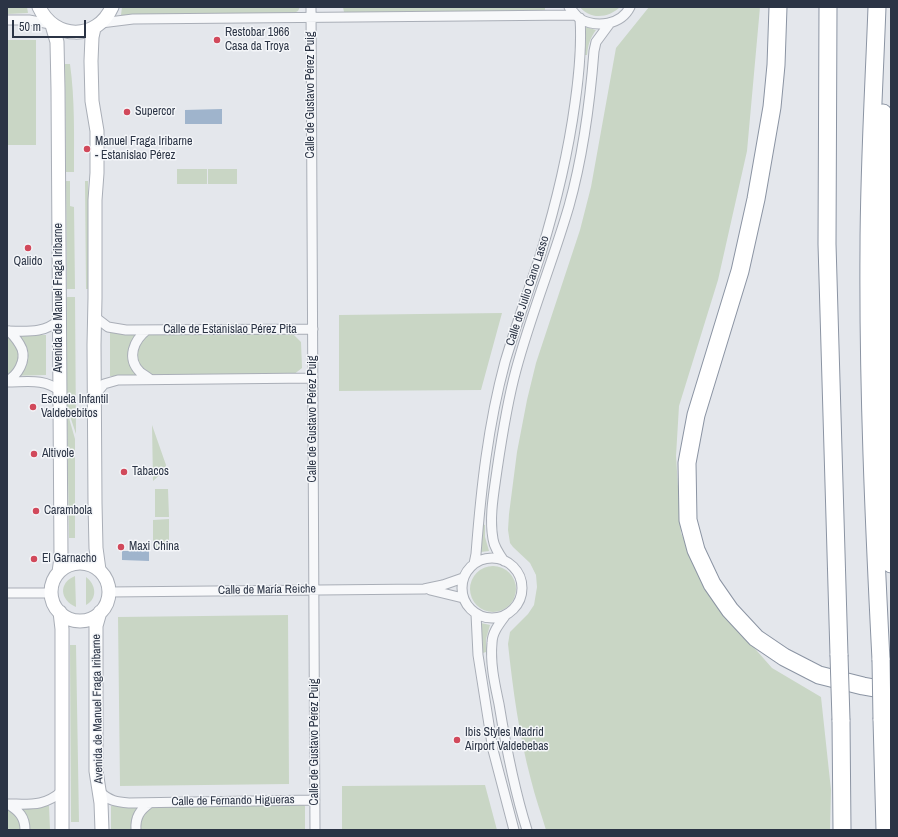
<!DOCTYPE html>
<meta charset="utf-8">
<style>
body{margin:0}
#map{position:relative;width:898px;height:837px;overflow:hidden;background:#e4e7ec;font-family:"Archivo Narrow",sans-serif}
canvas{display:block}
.frame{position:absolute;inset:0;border:8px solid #2b3445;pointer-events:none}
.scale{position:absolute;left:12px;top:20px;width:74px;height:18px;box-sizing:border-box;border:2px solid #2b3445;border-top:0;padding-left:5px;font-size:12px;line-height:14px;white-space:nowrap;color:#2b3445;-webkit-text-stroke:3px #f4f6f9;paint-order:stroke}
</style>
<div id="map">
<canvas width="898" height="837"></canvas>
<div class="frame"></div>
<div class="scale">50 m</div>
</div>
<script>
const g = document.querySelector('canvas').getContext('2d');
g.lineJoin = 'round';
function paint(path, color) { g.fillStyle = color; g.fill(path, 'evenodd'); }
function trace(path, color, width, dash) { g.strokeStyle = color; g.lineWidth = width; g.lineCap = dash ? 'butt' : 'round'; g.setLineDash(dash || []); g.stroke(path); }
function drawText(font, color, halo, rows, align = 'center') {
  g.font = font + ' "Archivo Narrow",sans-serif'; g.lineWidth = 3; g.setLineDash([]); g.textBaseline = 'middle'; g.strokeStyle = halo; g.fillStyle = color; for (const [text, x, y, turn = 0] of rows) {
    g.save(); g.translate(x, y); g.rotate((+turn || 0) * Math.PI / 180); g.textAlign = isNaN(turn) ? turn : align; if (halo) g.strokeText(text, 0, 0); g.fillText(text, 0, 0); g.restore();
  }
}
paint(new Path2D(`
 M7,7H27L28,13L7,14Z
 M122,7H300L298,11L294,13L121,15Z
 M343,7H545V11L344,12Z
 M580,7H620C609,18 590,20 580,7Z
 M649,7H760L747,151L718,280L679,406L676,456L681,533L713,601L772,668L821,697L831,790L830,830H546C541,813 535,797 531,780C519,735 513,690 508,644L510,632L528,614L534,605L537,587L536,575L530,563L513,547L510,543L508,530L509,514L517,452L527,400L536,363L580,230L591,187L616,48Z
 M586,27L596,30C590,38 588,45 587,55H585Z
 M7,40H36V145H7Z
 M65,64H70C75,100 74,136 74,172H66Z
 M177,169H207V184H177Z
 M208,169H237V184H208Z
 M66,181H70V206L74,207L75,289H67Z
 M85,181H88V289H86Z
 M67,297H75L76,434L67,407Z
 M502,313L481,390L339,391V315Z
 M291,332L301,342L302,368L293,375L110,376V333Z
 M7,335H46V375L7,376Z
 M67,411L75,439V538H69Z
 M152,425L166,465L165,470L153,481Z
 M155,489H168L169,517H155Z
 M169,519V549H153V520Z
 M482,524L485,525V537L489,551L481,552Z
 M470 589a23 23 0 1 1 46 0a23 23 0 1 1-46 0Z
 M75,576L76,607C60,600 58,583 75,576Z
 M86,577C96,584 98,599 86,605Z
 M288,615L289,784L120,786L118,617Z
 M481,623L490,625L486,639V652L483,653Z
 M70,645H76L79,822H71Z
 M485,785L497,830H342V786Z
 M303,804L305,806V830H111V806Z
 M7,806H49L50,830H7Z`), '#c9d6c5');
paint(new Path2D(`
 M222,109V124H185V110Z
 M122,551H149V561L122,560Z`), '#9fb4cc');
const street = new Path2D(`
 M311,7L315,830
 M569,7C573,11 576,16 580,19C597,28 621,25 630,7
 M7,20H29L50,24
 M101,23L133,19L576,15
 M95,317L108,327L126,330L313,329
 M147,330C134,340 126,358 140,372C143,374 147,377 150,379
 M7,331C26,331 44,334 59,320
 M7,381C18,375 26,361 22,349C19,342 14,336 9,331
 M7,382C27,382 44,378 60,391
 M94,396L104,384L118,380L313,378
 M462 588a30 30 0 1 1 60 0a30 30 0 1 1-60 0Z
 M504,561C499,554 494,547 493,539C489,517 494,492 497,470C502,436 507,403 516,370C531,314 553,261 569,206C583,156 590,103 594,51L596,42L610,23
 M474,564L476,554C481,489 488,425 505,362C516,325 529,290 541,253C556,204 568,154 575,103C579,75 582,47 580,18
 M430,590L463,598
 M109,592L424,589L443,585L463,578
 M7,593H51
 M476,614L478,655L493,750L514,830
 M505,616C499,624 492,633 492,643C490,664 495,685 499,704C506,747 514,789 527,830
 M100,792C109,801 117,802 129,803L315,800
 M7,804C30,804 44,807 62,791
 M8,804C19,811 25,817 25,830
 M136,830C135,817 140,810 150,803`);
const secondary = new Path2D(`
 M39,7C54,40 97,41 112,7
 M52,25L57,42L58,89L61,558L59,572
 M94,28L92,37L91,61L92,101L97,131V173L95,200V298L94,345L95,503L96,548L99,570
 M51 592a29 29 0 1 1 58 0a29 29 0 1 1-58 0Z
 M60,612L62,629V830
 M100,612L96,626V771L101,803L102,830`);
const highway = new Path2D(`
 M778,7L776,65L772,107L756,199L740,271L696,415L687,463L688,520L696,550L712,584L730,610L756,638L784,657L819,675L863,686L891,691
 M828,7L827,244L839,655
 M877,7C874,88 869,169 869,250C868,386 874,523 881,660
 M883,113V389L891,564
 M882,719L885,830
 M841,720L842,830`);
trace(street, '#a9aeb7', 11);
trace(secondary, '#a9aeb7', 15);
trace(highway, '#8b94a3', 19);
trace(street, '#f7f8fa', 9);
trace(secondary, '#fff', 13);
trace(highway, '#fff', 17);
const highwayBridge = new Path2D(`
 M839,655L841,720
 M881,660L882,719`);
trace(highwayBridge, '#8b94a3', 19, []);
trace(highwayBridge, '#fff', 17);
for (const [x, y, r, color] of [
 [217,40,4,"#d1495b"],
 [127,112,4,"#d1495b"],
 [87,149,4,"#d1495b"],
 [28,248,4,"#d1495b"],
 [33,407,4,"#d1495b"],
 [34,454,4,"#d1495b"],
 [124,472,4,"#d1495b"],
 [36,511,4,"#d1495b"],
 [121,547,4,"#d1495b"],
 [34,559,4,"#d1495b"],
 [457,740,4,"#d1495b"]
]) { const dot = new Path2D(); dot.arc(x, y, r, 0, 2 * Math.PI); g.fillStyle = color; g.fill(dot); trace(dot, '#f4f6f9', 1.5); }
drawText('12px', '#2b3445', '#f4f6f9', [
 ["Restobar 1966",225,33],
 ["Casa da Troya",225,47],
 ["Supercor",135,112],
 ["Manuel Fraga Iribarne",95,142],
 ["- Estanislao Pérez",95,156],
 ["Qalido",28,262,"center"],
 ["Escuela Infantil",41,400],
 ["Valdebebitos",41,414],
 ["Altivole",42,454],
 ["Tabacos",132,472],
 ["Carambola",44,511],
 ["Maxi China",129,547],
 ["El Garnacho",42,559],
 ["Ibis Styles Madrid",465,733],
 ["Airport Valdebebas",465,747]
], 'left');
drawText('12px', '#2b3445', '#f4f6f9', [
 ["Calle de Gustavo Pérez Puig",311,95,-90],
 ["Calle de Julio Cano Lasso",528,291,-72],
 ["Avenida de Manuel Fraga Iribarne",59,298,-90],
 ["Calle de Estanislao Pérez Pita",230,330],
 ["Calle de Gustavo Pérez Puig",313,419,-90],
 ["Calle de María Reiche",267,590,-1],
 ["Avenida de Manuel Fraga Iribarne",98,709,-91],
 ["Calle de Gustavo Pérez Puig",315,742,-90],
 ["Calle de Fernando Higueras",233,801,-1]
]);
</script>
